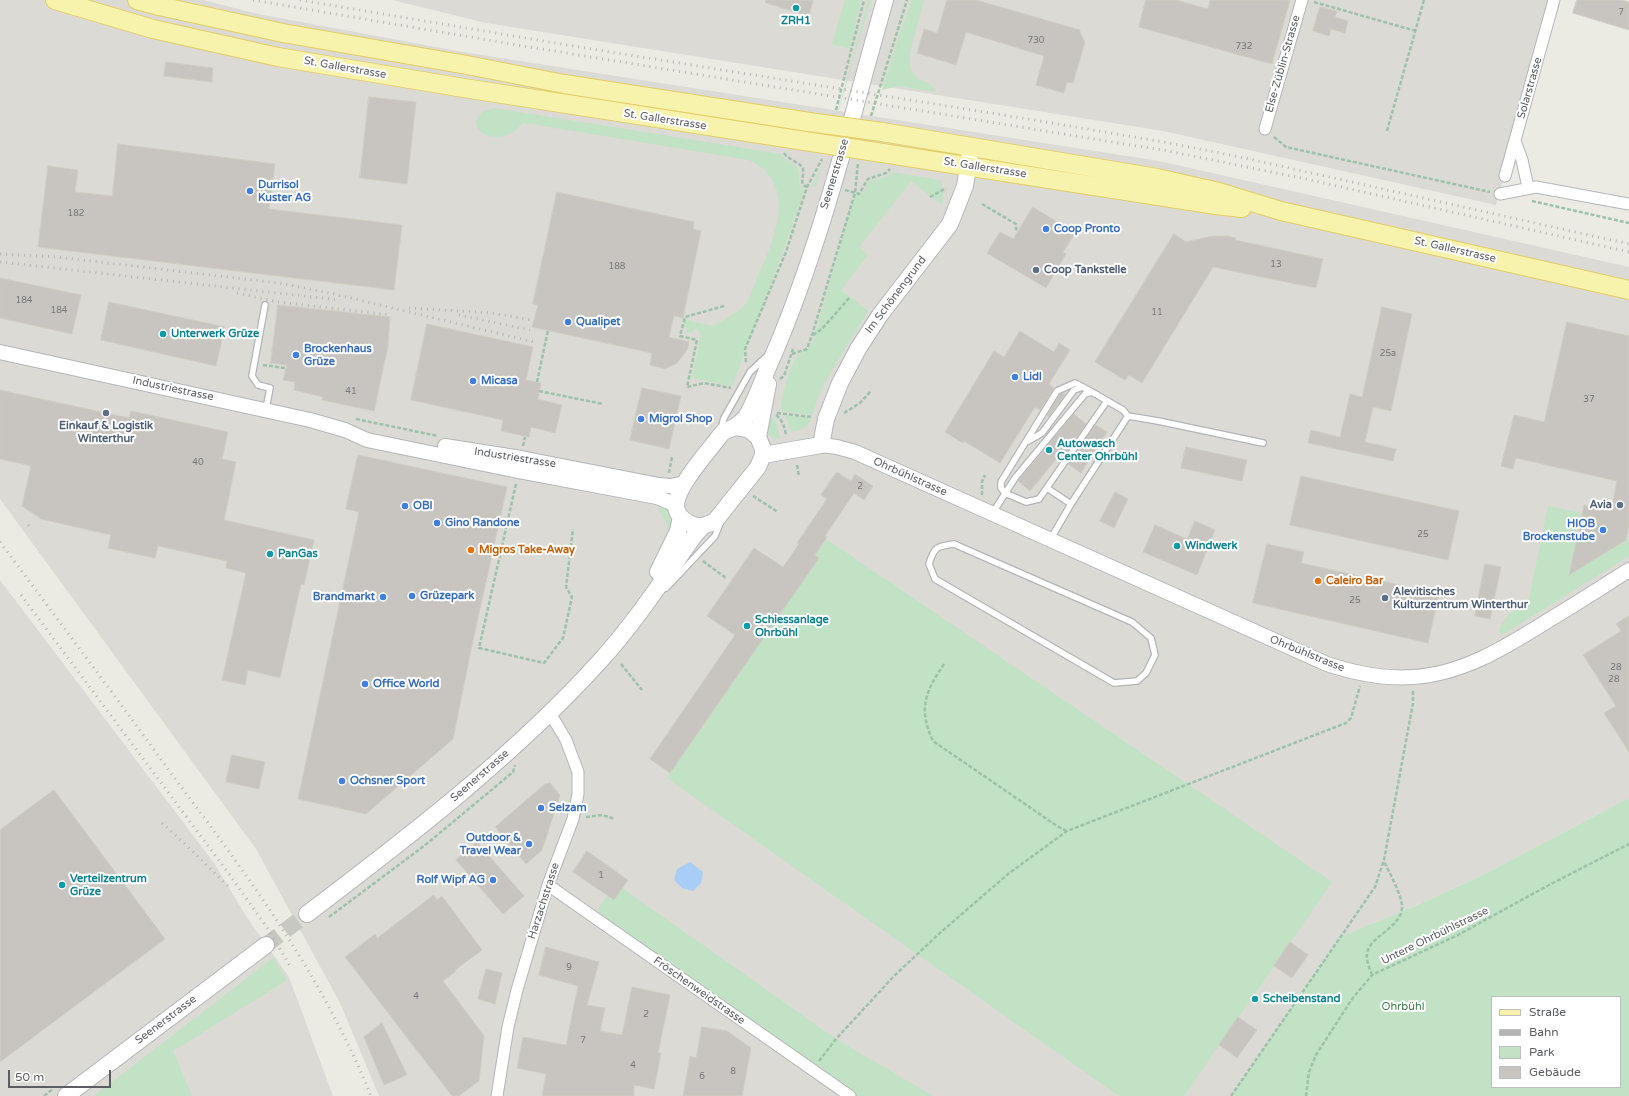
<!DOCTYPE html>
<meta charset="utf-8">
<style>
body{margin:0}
#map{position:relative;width:1629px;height:1096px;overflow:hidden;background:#ecebe3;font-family:"Varela Round",sans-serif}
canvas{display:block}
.legend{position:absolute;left:1491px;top:996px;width:130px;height:92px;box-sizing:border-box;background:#fff;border:1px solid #bdbec0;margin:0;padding:5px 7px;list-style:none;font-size:12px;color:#5b5d62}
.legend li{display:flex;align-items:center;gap:8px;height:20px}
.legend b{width:20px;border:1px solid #bdbec0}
.scale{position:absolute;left:8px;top:1070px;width:103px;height:18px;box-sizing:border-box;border:2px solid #5b5d62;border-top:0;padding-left:5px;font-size:12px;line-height:14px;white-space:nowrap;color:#5b5d62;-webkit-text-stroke:3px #fff;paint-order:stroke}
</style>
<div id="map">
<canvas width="1629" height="1096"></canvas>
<ul class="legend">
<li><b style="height:5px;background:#f7f3ad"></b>Straße</li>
<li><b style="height:5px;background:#b3b4b4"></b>Bahn</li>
<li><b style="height:11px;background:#c1e2c5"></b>Park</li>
<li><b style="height:11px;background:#c8c5c0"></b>Gebäude</li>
</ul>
<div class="scale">50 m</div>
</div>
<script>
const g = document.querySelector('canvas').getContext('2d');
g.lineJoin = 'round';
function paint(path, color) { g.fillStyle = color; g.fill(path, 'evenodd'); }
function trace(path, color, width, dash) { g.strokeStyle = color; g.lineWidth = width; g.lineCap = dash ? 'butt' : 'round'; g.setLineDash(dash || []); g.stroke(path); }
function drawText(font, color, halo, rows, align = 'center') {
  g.font = font + ' "Varela Round",sans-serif'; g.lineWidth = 4; g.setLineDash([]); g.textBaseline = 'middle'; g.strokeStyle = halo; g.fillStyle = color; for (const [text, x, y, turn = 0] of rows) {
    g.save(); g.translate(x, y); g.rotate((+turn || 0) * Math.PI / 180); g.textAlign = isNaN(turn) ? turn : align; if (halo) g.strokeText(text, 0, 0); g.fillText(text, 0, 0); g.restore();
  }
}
paint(new Path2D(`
 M0,0H203L258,14L463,52L1159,161L1629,267V798L1481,876L1415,906L1340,937L1231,1096H379L340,1003L256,849L0,499Z
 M392,0H1554L1496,205L1163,131L486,23Z
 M0,580L214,863L246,916L289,977L333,1096H0Z`), '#dbdad5');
paint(new Path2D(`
 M845,0H861L850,49L832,44Z
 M868,0H871L816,187L812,186L822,167L854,54Z
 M912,0H924C921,11 918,22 915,33C909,55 902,76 931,84L935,92L899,86L882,90L899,36Z
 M494,108L781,154C793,170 801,158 799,184L804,190L787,241L732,386L692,378L701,335L698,329H695L691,333L686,332L687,328L684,327L685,320L713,326C723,320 736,314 744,306C749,301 755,283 758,276C775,239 799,183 749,160L525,123C519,125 515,132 509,134C497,140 476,137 476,121L482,112Z
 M893,172L940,180L944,192L942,205L911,181L859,247L868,255L841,290L868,311L823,385L812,415L783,411L781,409C780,401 791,362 797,357C804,350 806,353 813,342L855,195C864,195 866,187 870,181L888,176Z
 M769,415L776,422L780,439L773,438L766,432Z
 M785,415L811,418C808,428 801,430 791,432Z
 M660,504C673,512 672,521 669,535L666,521L659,512Z
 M1548,506L1581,513L1568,575L1629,539V556L1502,635L1499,632C1500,619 1519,606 1529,599Z
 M826,539L1332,882L1184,1096H1119L667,778L819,558L815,555Z
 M1629,798V1096H1231L1340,937L1415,906L1481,876ZM1492,997H1620V1087H1492Z
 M622,888L836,1039L933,1096H850L601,923L598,909L608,895Z
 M273,958L287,980L173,1051L192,1096H94Z`), '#c1e2c5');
paint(new Path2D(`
 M690,862L703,872L701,883L693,891L682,888L674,880L677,869Z`), '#a8cdf7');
const building = new Path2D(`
 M766,0H813L809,16L766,3Z
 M947,0H976L1080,30V33L1085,42L1073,83L1067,82L1064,93L1036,85L1044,56L966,32L956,65L917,53L924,29L937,33Z
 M1146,0H1176L1208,9L1210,0H1290L1272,64L1139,27Z
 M1577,0H1621L1629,2V30L1573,13Z
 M1320,7L1337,11L1335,17L1348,21L1345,33L1331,29L1329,36L1313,31Z
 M166,62L213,68L212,82L164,76Z
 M369,97L416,102L407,184L360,178Z
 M118,144L275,164L269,209L402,225L394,290L38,247L48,166L78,170L75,192L112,196Z
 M557,192L694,222L693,229L701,231L683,318L674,316L669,337L689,342L687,350L677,363L665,369L650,365L652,353L532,327L538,305L533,304Z
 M1033,207L1075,233L1063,252L1066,254L1046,288L987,253L1000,232L1013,239Z
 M1174,234L1186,242L1213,236H1228L1236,238L1235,240L1323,259L1316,288L1213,267L1142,383L1129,375L1125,380L1095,362Z
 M0,278L81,295L72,334L0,318Z
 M109,302L225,327L216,366L101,340Z
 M278,305L390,317L388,346L374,411L322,400L323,397L294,390L295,382L283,380L287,365L271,363Z
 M1382,307L1412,314L1391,411L1373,407L1365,442L1396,449L1393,461L1308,443L1311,430L1340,437L1350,394L1362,397Z
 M1567,322L1629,336V525L1626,540L1569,575L1584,505L1611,511L1617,481L1516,458L1513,469L1501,466L1514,415L1544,422Z
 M427,324L533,347L526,380L541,383L538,399L562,405L555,433L531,427L529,437L501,431L503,420L411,400Z
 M1020,331L1054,352L1059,343L1070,350L1049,384L1054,388L1040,410L1035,407L1000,463L964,441L963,443L945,432L994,351L1004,357Z
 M642,388L681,396L669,449L630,440Z
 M0,390L129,418L131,411L228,432L222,459L236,462L224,520L314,540L304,585L301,584L280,678L248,670L245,685L222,680L246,573L226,568L227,561L158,546L155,558L108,548L111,535L41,519L22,506L31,466L0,459Z
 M1063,393L1065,394L1049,416L1047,415L1060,394Z
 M1074,414L1086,424L1061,460L1058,457L1030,491L1018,481Z
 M1096,425L1107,432L1081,473L1068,464Z
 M1186,447L1247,460L1242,481L1181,468Z
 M358,455L507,487L472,645L453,739L366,814L298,799L359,512L346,509Z
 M837,472L851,481L855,474L873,486L864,500L854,493L825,536L827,537L815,555L819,558L670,773L650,759L735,635L707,616L754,548L783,567L799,544L797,543L827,499L821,495Z
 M1301,476L1459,511L1448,560L1290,525Z
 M1115,492L1128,499L1114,528L1100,521Z
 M1195,521L1215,530L1197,575L1143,552L1155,525L1187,539Z
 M1267,544L1304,552L1301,563L1439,594L1428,643L1253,603Z
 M1485,564L1501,567L1490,619L1475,616Z
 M1629,616V752L1604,713L1616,706L1583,655L1621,631L1616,624Z
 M232,755L265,762L259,789L226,782Z
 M550,783L560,795L542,850L526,864L495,827L545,784Z
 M54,790L165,939L0,1062V830Z
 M477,842L524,896L503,914L456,860Z
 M587,851L628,880L614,900L573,872Z
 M434,895L437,900L442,896L482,950L455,970L456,971L443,981L484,1036L479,1081L459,1096H452L345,957L375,934L377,938Z
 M1290,942L1308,955L1292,978L1274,966Z
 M546,947L599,962L587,1005L605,1008L600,1031L622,1035L632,987L670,995L658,1053H661L654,1089L634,1085V1096H542L546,1074L517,1068L523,1037L566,1045L578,986L539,975Z
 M486,969L502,973L495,1004L478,999Z
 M1238,1017L1257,1030L1237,1058L1219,1045Z
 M382,1023L407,1075L384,1085L364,1037Z
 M702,1027L727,1031L751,1048L742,1096H683L690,1056L696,1058Z`);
paint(building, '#c8c5c0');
trace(building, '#d0cdc2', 1);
trace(new Path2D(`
 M266,945L307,914`), '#c8c8c3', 16, [16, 8]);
const service = new Path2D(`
 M265,305L252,376L258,385L270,388L266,409
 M1092,392L1075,383L1057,391L1001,482V488L1005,493L1026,502L1039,499L1107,401
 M721,429L724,418L750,372L767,356
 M1028,441L1042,433L1074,390L1083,387
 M1047,488L1071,504
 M992,514L1015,478L1085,394L1092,392L1123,410L1128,416
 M1050,540L1071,504L1128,416L1158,421L1263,443
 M954,544L1132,622L1151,638L1155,655L1146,673L1137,681L1114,683L935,579L929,564C934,547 937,546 954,544Z
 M666,588L715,536L721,521`);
const minor = new Path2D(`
 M1265,129L1302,0
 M1515,141L1522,160L1528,187
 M1505,176L1554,0
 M1500,194L1536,187L1629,204
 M548,885L850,1096
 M497,1096L508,1027L517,990L548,885L573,819L578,794V772L566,740L550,713`);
const tertiary = new Path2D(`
 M0,352L310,420L345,430L367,440L518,471L657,497L676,505
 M821,445L837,447L855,452L1327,664C1354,673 1384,679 1413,677C1464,674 1507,646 1549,620C1576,604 1602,587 1629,570
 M445,446L521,458L659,485L670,486L685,483`);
const secondary = new Path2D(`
 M735,427C738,424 743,421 746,417C757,399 764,375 773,356C822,242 851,119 885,0
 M735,427L748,429L758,437L763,449V455L758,467L715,521C706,526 698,528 689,523C682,520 675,512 676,504C678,485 707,453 719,437L723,432Z
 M758,437L768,384
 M763,455L821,445L826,419L840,383L858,349L880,315L950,224L965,186L971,147
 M658,572L678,531L681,517
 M307,914C410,836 514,756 601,660C636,621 664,578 694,536L703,526
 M66,1096L266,945`);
const primary = new Path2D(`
 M55,0L153,29L278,57L464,88L805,141
 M137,0L159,6L283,33L467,65L564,84L809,122
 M882,132L1157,178L1219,192L1281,211L1629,290
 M876,152L1216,205L1242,208`);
trace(service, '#b3b5b9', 8);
trace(minor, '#b3b5b9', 13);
trace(tertiary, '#b3b5b9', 16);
trace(secondary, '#b4b6bc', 18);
trace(primary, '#e4cd64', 20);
trace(new Path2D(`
 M1314,2L1416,31
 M836,110L864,0
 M871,116L907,0
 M1387,131L1424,0
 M1274,137L1286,147L1490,192
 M784,153C788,160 802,163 803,169C804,175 801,180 803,185L807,187
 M845,190L859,194L868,179L886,173L890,169
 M930,197L946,188
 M1532,201L1629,223
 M982,204L1016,224V229L1019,230
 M724,306L685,317L680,336L697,340L687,387L704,383L731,388
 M813,335L822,329L850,297
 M792,354L807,349L812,335L855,193L858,163
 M746,362L745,349L786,252L807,187L822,159
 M263,365L285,368
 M780,379L784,376L793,349
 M537,382L548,330
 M539,391L603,404
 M777,413L812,417
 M844,413L860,403L871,391
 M776,415C783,421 785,427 786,436
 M356,419L438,436
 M523,446L525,437
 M797,465L799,477
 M669,473L672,457
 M516,484L479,648L544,663L563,638L572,597L566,587L573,529
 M982,495V481L985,475
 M753,496L778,512
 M703,561L726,578
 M621,664L642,690
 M944,664C925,692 918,709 933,741L1057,826L1067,831
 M586,817L602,815L615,819
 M329,917L424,846L513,772L515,765
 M1372,975C1370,969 1366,961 1367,954C1369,936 1400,929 1402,908C1403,897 1389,872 1384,861
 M819,1061L836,1039L894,976L941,932L1008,874L1067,831L1346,723L1351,718L1360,686
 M44,1096L53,1089
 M1231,1096L1375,887L1384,860L1413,703V689
 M1306,1096L1309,1072L1316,1055L1352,999L1372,975L1458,935L1547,886L1629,844`), '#9cc2aa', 2.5, [4, 2]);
trace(service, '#fff', 5.5);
trace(minor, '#fff', 11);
trace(tertiary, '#fff', 14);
trace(secondary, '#fff', 16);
trace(primary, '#f7f3ad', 18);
trace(new Path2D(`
 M253,0L505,43L1168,151L1306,179L1629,252
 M300,0L567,45L1028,119L1169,143L1240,157L1629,244
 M0,254L57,257L279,283L330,293L534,342
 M0,262L340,300
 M237,293L278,302L391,315
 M409,308L492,313L532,320
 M459,315L530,330
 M28,525L30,527
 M0,542C59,621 118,700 176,780C251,880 324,979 371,1096
 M21,595L232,878L270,932L290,966
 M162,823L184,843L229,887`), '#b3b4b4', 3, [1, 5]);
const primaryBridge = new Path2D(`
 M809,122L882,132
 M805,141L876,152`);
trace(primaryBridge, '#e4cd64', 20, []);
trace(primaryBridge, '#f7f3ad', 18);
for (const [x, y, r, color] of [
 [796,8,4,"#0f9aa8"],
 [250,191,4,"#3f7fe0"],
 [1046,229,4,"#3f7fe0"],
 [1036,270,4,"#5c6f8a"],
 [568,322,4,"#3f7fe0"],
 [163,334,4,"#0f9aa8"],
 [296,355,4,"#3f7fe0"],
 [1015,377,4,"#3f7fe0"],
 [473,381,4,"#3f7fe0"],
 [106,413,4,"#5c6f8a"],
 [641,419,4,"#3f7fe0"],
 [1049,450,4,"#0f9aa8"],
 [1620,505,4,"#5c6f8a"],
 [405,506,4,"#3f7fe0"],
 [437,523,4,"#3f7fe0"],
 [1603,530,4,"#3f7fe0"],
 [1177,546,4,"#0f9aa8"],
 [471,550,4,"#e8710a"],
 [270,554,4,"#0f9aa8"],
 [1318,581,4,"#e8710a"],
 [412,596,4,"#3f7fe0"],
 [383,597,4,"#3f7fe0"],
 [1385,598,4,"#5c6f8a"],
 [747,626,4,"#0f9aa8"],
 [365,684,4,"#3f7fe0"],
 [342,781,4,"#3f7fe0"],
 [541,808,4,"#3f7fe0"],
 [529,844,4,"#3f7fe0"],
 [493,880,4,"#3f7fe0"],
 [62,885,4,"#0f9aa8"],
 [1255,999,4,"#0f9aa8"]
]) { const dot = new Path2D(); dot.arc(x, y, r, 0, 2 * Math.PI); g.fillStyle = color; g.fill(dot); trace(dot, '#fff', 1.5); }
drawText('9px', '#76777a', null, [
 ["7",1621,13],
 ["730",1036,41],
 ["732",1244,47],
 ["182",76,214],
 ["13",1276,265],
 ["188",617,267],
 ["184",24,301],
 ["184",59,311],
 ["11",1157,313],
 ["25a",1388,354],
 ["41",351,392],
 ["37",1589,400],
 ["40",198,463],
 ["2",860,487],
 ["25",1423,535],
 ["25",1355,601],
 ["28",1616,668],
 ["28",1614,680],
 ["1",601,876],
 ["9",569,968],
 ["4",416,997],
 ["2",646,1015],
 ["7",583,1041],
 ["4",633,1066],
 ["8",733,1072],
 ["6",702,1077]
]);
drawText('bold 11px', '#0d838f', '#fff', [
 ["ZRH1",796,21,"center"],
 ["Unterwerk Grüze",171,334],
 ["Autowasch",1057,444],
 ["Center Ohrbühl",1057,457],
 ["Windwerk",1185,546],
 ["PanGas",278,554],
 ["Schiessanlage",755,620],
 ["Ohrbühl",755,633],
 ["Verteilzentrum",70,879],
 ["Grüze",70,892],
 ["Scheibenstand",1263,999]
], 'left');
drawText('11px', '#5b5d62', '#fff', [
 ["Else-Züblin-Strasse",1283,64,-74],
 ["St. Gallerstrasse",345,68,10],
 ["Solarstrasse",1530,88,-74],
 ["St. Gallerstrasse",665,120,9],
 ["St. Gallerstrasse",985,168,9],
 ["Seenerstrasse",835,174,-73],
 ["St. Gallerstrasse",1455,250,13],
 ["Im Schönengrund",896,295,-53],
 ["Industriestrasse",173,389,12],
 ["Industriestrasse",515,458,9],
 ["Ohrbühlstrasse",910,477,24],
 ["Ohrbühlstrasse",1307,654,22],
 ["Seenerstrasse",480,776,-41],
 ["Harzachstrasse",544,901,-72],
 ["Untere Ohrbühlstrasse",1435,936,-26],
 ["Fröschenweidstrasse",699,991,35],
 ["Seenerstrasse",166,1020,-37]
]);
drawText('bold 11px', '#366cbe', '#fff', [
 ["Durrisol",258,185],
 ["Kuster AG",258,198],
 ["Coop Pronto",1054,229],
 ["Qualipet",576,322],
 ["Brockenhaus",304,349],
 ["Grüze",304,362],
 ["Lidl",1023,377],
 ["Micasa",481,381],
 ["Migrol Shop",649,419],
 ["OBI",413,506],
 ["Gino Randone",445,523],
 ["HIOB",1595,524,"right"],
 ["Brockenstube",1595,537,"right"],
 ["Grüzepark",420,596],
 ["Brandmarkt",375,597,"right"],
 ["Office World",373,684],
 ["Ochsner Sport",350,781],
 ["Selzam",549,808],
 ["Outdoor &",521,838,"right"],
 ["Travel Wear",521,851,"right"],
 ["Rolf Wipf AG",485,880,"right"]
], 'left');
drawText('bold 11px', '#4e5e75', '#fff', [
 ["Coop Tankstelle",1044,270],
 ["Einkauf & Logistik",106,426,"center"],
 ["Winterthur",106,439,"center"],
 ["Avia",1612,505,"right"],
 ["Alevitisches",1393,592],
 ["Kulturzentrum Winterthur",1393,605]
], 'left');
drawText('bold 11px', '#c56008', '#fff', [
 ["Migros Take-Away",479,550],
 ["Caleiro Bar",1326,581]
], 'left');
drawText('11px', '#3c8046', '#fff', [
 ["Ohrbühl",1403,1007]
]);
</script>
